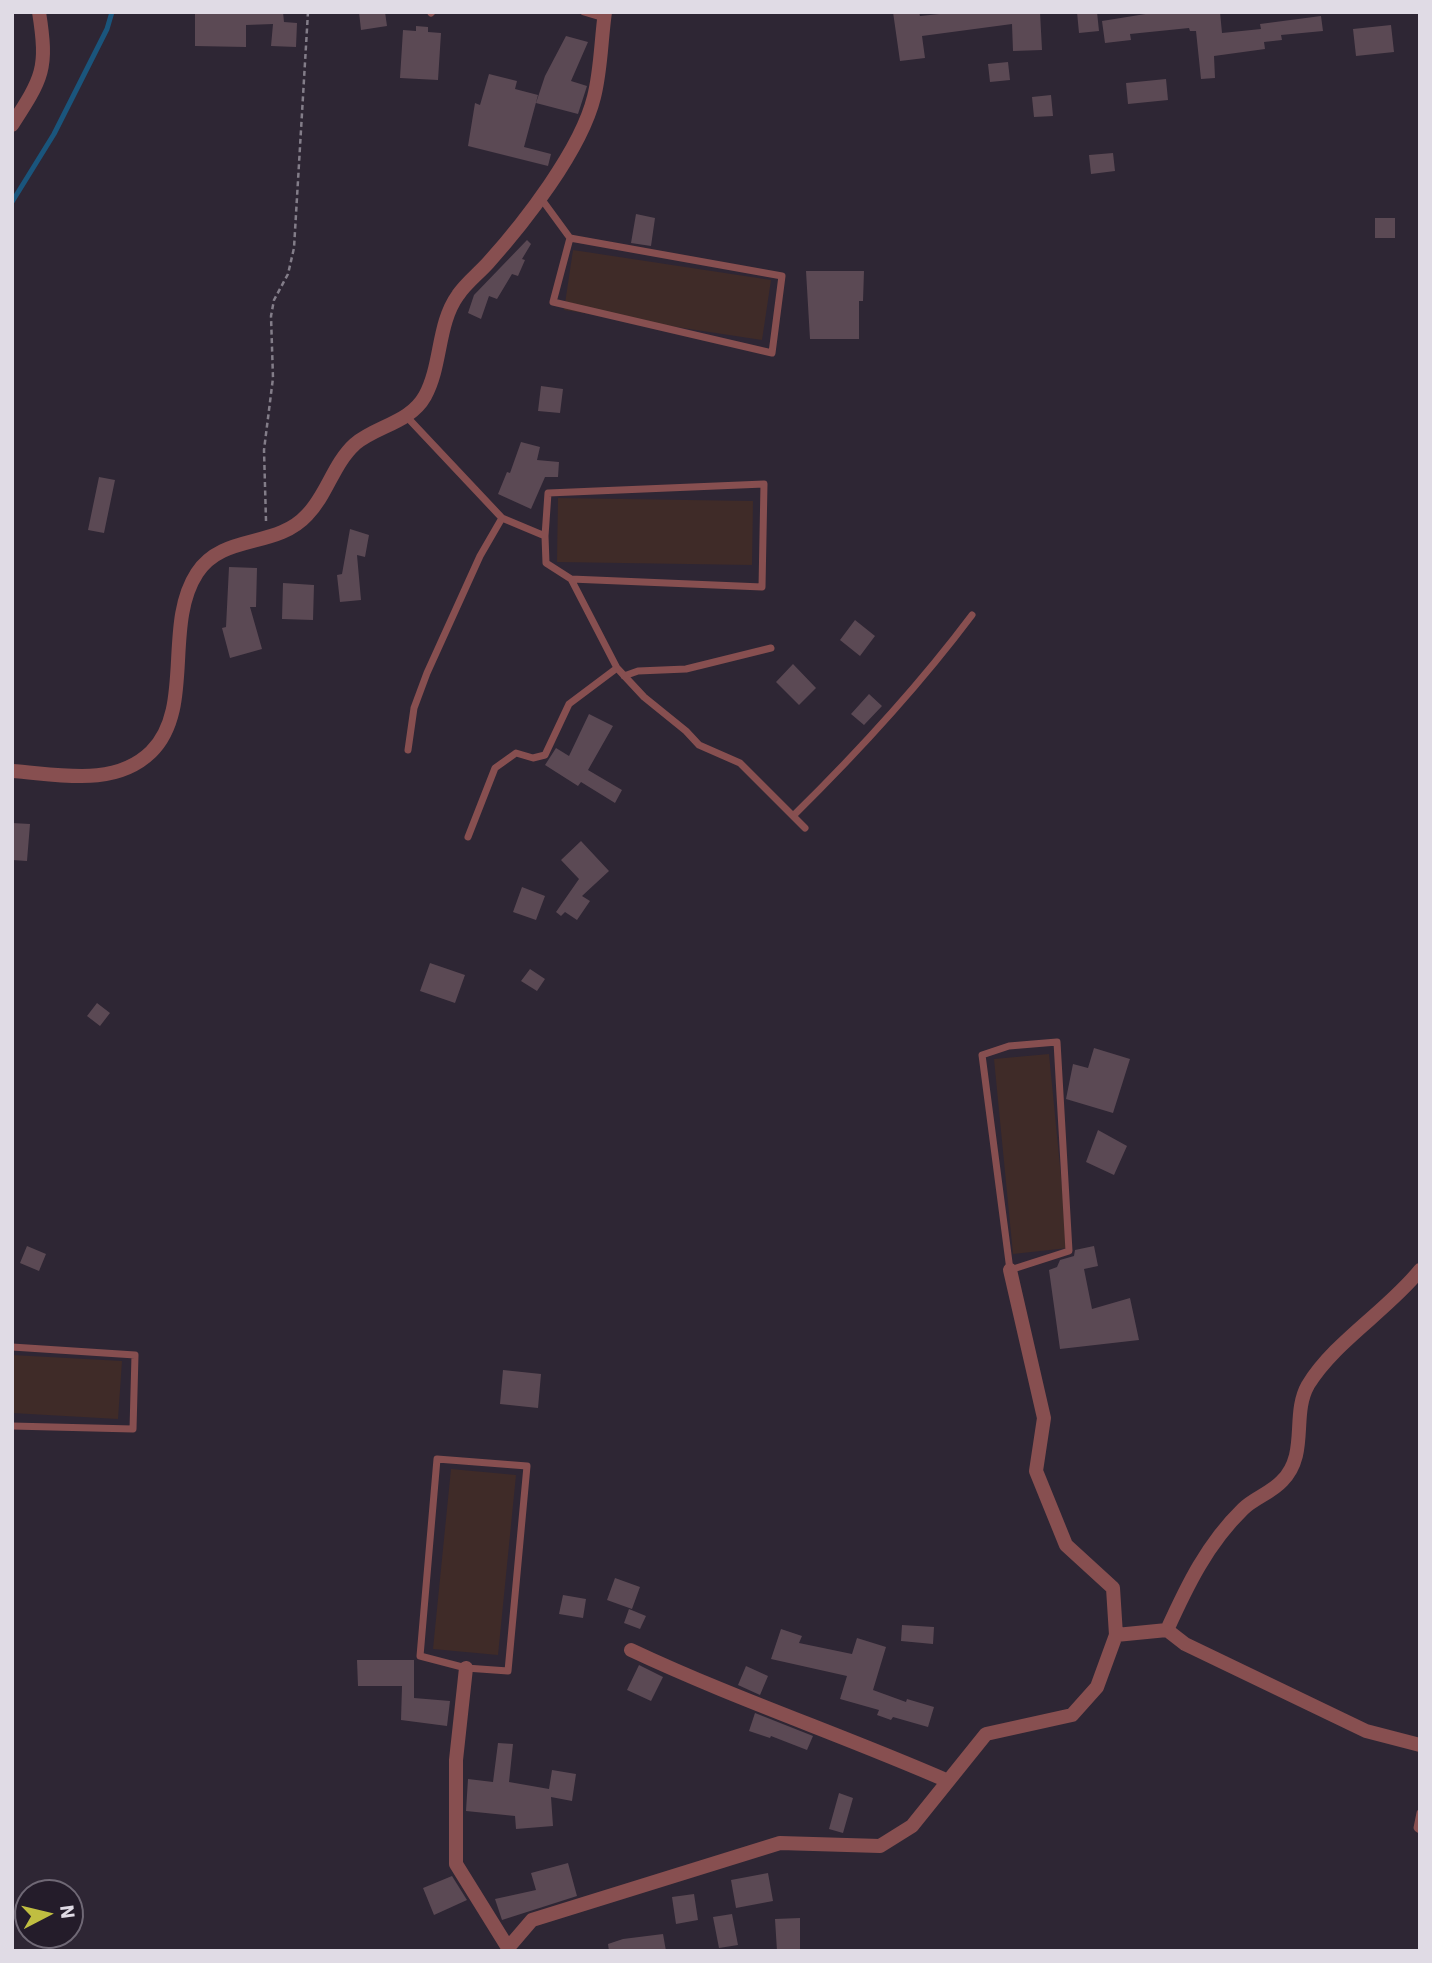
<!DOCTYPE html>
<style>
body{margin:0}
#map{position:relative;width:1432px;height:1963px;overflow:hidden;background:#2e2634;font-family:"IBM Plex Sans",sans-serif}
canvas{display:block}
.frame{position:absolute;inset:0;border:14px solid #e0dbe5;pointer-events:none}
.north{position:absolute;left:14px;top:1879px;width:70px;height:70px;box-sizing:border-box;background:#241c2a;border:2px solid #6f6875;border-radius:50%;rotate:83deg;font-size:19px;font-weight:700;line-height:28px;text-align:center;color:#e0dbe5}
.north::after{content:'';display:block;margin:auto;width:24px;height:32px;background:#c0be41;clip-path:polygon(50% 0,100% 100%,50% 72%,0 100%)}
</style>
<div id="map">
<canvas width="1432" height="1963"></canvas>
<div class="frame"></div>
<div class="north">N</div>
</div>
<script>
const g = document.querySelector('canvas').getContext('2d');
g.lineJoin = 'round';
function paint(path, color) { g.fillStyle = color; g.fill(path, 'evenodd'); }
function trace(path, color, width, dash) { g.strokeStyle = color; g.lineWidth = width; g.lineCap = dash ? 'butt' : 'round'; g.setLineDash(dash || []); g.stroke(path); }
paint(new Path2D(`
 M573,250L771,280L762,340L564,310Z
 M558,498L753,501L752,565L557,562Z
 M1049,1054L1068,1248L1013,1254L994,1059Z
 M12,1355L122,1361L118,1419L12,1413Z
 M451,1469L516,1475L498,1655L433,1649Z`), '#3f2b28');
trace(new Path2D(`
 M12,202L54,134L107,29L112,12`), '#1a557c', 5);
paint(new Path2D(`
 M195,12H283L284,22L297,23L296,47L271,46L273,24L246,25V47L195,46Z
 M359,12H385L387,26L361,30Z
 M893,12H919L920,16L959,12H1040L1042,50L1013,51L1012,24L922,36L925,58L900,61Z
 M1077,12H1097L1099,31L1079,33Z
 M1158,12H1220L1222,33L1261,29L1260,24L1321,16L1323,31L1281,35L1282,40L1264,42L1265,49L1214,56L1215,78L1201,79L1196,31H1190L1189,28L1130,34L1131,40L1105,43L1102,21Z
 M1391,25L1394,52L1356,56L1353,29Z
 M416,26L428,27V32L441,33L438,80L400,78L403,30L416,31Z
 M566,36L588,42L571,81L587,86L578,114L536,103L545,76Z
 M1008,62L1010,80L990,82L988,64Z
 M489,74L517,81L515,89L538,95L524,147L551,154L548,166L468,146L475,103L480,105Z
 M1166,79L1168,100L1128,104L1126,83Z
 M1051,95L1053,116L1034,117L1032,97Z
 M1113,153L1115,171L1091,174L1089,155Z
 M636,214L655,218L651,246L631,243Z
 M1375,218H1395V238H1375Z
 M527,240L531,244L522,259L525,260L518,276L512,274L497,299L489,296L481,319L468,313L474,295Z
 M806,271H864L863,301H859V339H810Z
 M541,386L563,389L560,413L538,411Z
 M521,442L540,447L537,460L559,462L558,477H545L531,509L498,494L507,472L510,473Z
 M99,477L115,480L104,533L88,530Z
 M350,529L369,535L365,557L357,555L361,600L340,602L337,575L342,574Z
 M229,567L257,568L256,607H250L262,649L230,658L222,628L226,627Z
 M283,583L314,585L313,620L282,619Z
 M855,620L875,636L860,656L840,640Z
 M793,664L816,688L799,705L776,682Z
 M869,694L882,706L864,725L851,714Z
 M589,714L613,726L588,770L622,790L615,803L581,782L578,786L545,765L556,748L569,756Z
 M12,823L30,824L27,861L12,860Z
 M581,841L609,871L582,896L590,901L577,920L565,912L561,916L556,912L579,879L561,860Z
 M522,887L545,896L536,920L513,912Z
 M430,963L465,975L455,1003L420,991Z
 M530,969L545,979L537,991L521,981Z
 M97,1003L110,1013L100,1026L87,1016Z
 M1094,1048L1130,1059L1113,1113L1066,1099L1073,1064L1088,1068Z
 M1098,1130L1127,1146L1114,1175L1086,1162Z
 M27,1246L46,1254L39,1271L20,1263Z
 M1094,1246L1098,1266L1084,1269L1092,1309L1130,1298L1139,1340L1060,1349L1049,1270L1057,1267L1060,1260L1074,1256L1075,1250Z
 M503,1370L541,1374L538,1408L500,1404Z
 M615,1578L640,1587L632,1609L607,1600Z
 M563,1595L586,1599L583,1618L559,1614Z
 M629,1609L646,1616L640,1629L624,1623Z
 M902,1625L934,1627L933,1644L901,1641Z
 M781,1629L802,1636L799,1643L852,1654L857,1638L886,1647L873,1690L906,1702L907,1699L934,1707L928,1727L893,1717L891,1720L877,1715L879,1710L840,1699L847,1676L771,1659Z
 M357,1660H414V1698L450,1701L447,1726L401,1720L402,1686H358Z
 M639,1665L663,1677L651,1701L627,1690Z
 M746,1666L768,1676L760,1695L738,1685Z
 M755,1713L813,1736L807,1750L771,1736L770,1738L749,1731Z
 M498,1743L513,1744L509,1782L549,1789L552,1770L576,1774L572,1801L551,1797L553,1826L516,1829L515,1816L466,1811L468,1779L493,1782Z
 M839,1793L853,1798L843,1833L829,1829Z
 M568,1863L577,1896L502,1920L495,1899L536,1890L531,1873Z
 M768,1873L773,1901L736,1908L731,1880Z
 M452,1876L467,1900L434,1915L423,1888Z
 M694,1894L698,1920L676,1924L672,1897Z
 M732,1914L738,1945L719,1948L713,1917Z
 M800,1918V1951H777L775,1919Z
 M663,1934L666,1951H609L608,1944L623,1939Z`), '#5b4954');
trace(new Path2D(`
 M266,521L264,450L273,378L271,316L274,300L288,274L294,248L308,12`), '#837d89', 2.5, [5, 3.5]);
trace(new Path2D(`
 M584,12L604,18
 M431,13L432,12
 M540,197L570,238L782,276L772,353L553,302L570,238
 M406,416L502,518L545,536L546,563L571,579L617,668L644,697L686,731L699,745L740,763L805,828
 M545,536L548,493L764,484L762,587L571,579
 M624,676L638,671L686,669L771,648
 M408,750L414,708L427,673L480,556L502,518
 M793,816C857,753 918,687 972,615
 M468,837L495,768L516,753L533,758L545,755L569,704L617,668
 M1057,1042L1069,1251L1010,1270L982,1055L1009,1046Z
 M12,1347L135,1355L133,1429L12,1426
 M437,1459L527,1466L508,1671L466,1668L420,1656Z
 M1420,1813L1417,1828L1420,1830`), '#874f50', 7);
trace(new Path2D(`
 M12,125C43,77 48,69 39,12
 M12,771C58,774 114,788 151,752C195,709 163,625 197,573C223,533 276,549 307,515C327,495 333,464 355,444C376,426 410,423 425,396C442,365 437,324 458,295C466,283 478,274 488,263C524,223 581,150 594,97C601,70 601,40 605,12
 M1167,1630C1187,1586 1207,1544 1243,1509C1254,1498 1271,1493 1282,1481C1309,1454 1291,1415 1308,1385C1334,1342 1388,1310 1420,1270
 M1116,1635L1167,1630L1185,1644L1366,1731L1420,1745
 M631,1650C735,1699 843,1735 948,1781
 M466,1668L456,1760V1864L510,1951
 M508,1948L532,1920L780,1843L880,1846L912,1826L986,1734L1072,1715L1097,1687L1116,1635L1113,1588L1066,1545L1036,1471L1044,1418L1010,1270`), '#874f50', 14);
</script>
